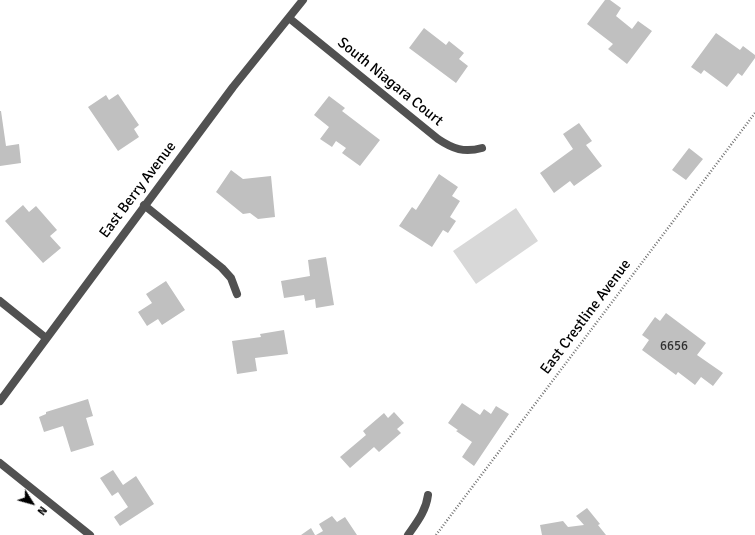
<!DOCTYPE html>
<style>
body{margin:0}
#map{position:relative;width:755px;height:535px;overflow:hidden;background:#fff;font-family:Signika,sans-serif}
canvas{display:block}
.north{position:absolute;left:12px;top:483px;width:40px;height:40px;-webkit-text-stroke:3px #fff;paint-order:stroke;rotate:127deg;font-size:11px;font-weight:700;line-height:16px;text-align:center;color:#000}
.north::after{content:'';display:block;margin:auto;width:14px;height:18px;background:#000;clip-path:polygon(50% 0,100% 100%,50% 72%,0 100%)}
</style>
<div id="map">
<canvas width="755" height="535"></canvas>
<div class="north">N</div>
</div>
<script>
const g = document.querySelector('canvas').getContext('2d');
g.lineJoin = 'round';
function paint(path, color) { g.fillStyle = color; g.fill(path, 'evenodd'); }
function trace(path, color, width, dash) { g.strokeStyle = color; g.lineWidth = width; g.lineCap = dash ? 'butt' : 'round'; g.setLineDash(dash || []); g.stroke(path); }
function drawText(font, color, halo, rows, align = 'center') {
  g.font = font + ' Signika,sans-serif'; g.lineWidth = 3.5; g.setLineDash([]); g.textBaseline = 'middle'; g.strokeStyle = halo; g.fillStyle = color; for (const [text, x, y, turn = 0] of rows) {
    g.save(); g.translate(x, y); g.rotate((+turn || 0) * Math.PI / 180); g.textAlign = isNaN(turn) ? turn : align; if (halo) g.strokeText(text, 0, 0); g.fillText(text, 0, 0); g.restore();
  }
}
paint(new Path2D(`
 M516,208L538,241L476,284L453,251Z`), '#d8d8d8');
paint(new Path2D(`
 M605,0H610L621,8L616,16L632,29L638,21L652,31L627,64L608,49L613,44L587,24Z
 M424,28L446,45L449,41L464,53L459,59L468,66L456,83L409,48Z
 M716,33L740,50L743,46L755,55V58L742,76L738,73L727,87L704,70L701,74L691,67Z
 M118,94L139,125L134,129L139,137L118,151L88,107L106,95L109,100Z
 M329,96L345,108L342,111L380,140L360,166L342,153L346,148L336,141L332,147L320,139L329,127L314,115Z
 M0,111H1L6,146L19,144L21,163L0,166Z
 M579,123L592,141L586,145L602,166L574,186L570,181L554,193L540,173L573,149L563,134Z
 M689,148L703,159L686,180L672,170Z
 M231,170L243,179L271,176L275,217L258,219L250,213L243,214L216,192Z
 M439,174L458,187L452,196L460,201L450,217L456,221L448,233L443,230L432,247L399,226L412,207L416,210Z
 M23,205L29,212L36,206L57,230L50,236L61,248L43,263L5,221Z
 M326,257L334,305L316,308L315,299L305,301L304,295L284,298L281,281L310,276L308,260Z
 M166,281L185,310L162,325L158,319L147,326L138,312L152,303L146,294Z
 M666,313L706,343L697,355L723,373L713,386L701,377L695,385L678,372L676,375L642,350L649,340L642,335L655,317L660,321Z
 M284,330L288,354L255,358L257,371L237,374L232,341L261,337L260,334Z
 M88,399L93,416L86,418L94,445L71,452L63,426L44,432L39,417L46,414V412Z
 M462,403L480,415L484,409L491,414L496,406L509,414L474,466L462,457L472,442L456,431L458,430L448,423Z
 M394,412L404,423L397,429L401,433L379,452L374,447L350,468L340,457L366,435L363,431L384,413L388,418Z
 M113,470L123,485L136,476L154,504L120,526L114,517L128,507L118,492L112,496L100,478Z
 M587,508L600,524L598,525L606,535H542L540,525L563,521L568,527L584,525L576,516Z
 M332,516L337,522L345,517L357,535H316L323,531L319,524Z
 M311,528L315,535H301Z`), '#c0c0c0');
trace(new Path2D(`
 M436,535L755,113`), '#737373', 2.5, [1, 2]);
trace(new Path2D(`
 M289,18L438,139C453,149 464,153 482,148
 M144,205L222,268L231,278L237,294
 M0,301L46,338
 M0,401L233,87L303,0
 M0,463L90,535
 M408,535C417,522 426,511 428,495`), '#515151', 8);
drawText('13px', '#303030', null, [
 ["6656",674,347]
]);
drawText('15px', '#000', '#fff', [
 ["South Niagara Court",390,82,39],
 ["East Berry Avenue",138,190,-53],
 ["East Crestline Avenue",586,317,-53]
]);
</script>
